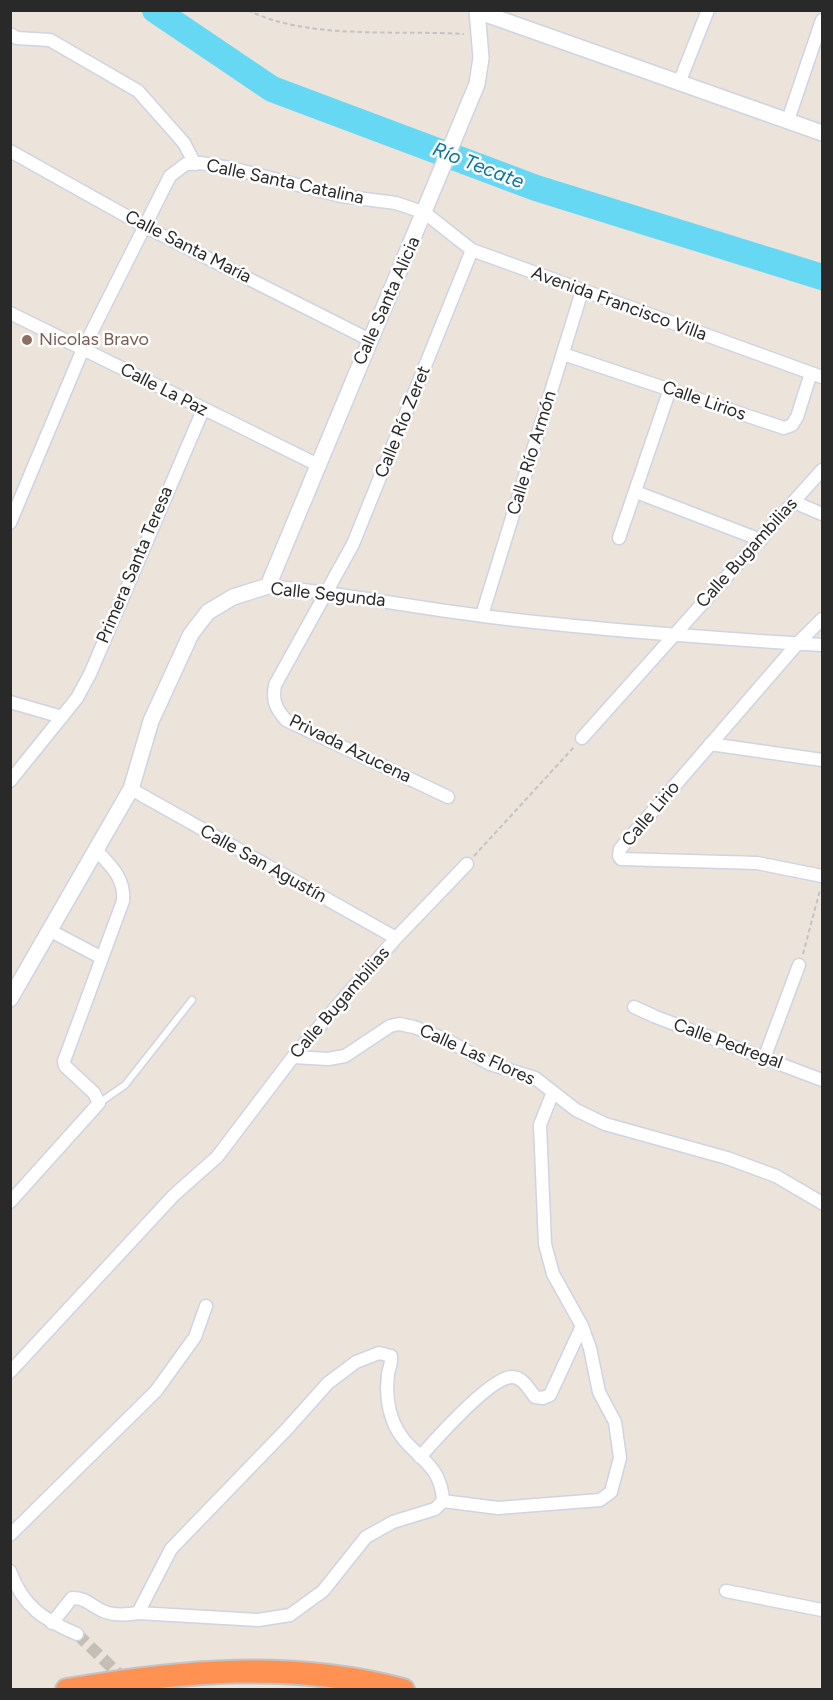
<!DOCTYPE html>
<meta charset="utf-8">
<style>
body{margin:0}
#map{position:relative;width:833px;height:1700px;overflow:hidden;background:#ece3da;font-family:Figtree,sans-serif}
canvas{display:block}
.frame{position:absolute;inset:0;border:12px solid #292929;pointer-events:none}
</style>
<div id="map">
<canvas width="833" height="1700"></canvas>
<div class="frame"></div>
</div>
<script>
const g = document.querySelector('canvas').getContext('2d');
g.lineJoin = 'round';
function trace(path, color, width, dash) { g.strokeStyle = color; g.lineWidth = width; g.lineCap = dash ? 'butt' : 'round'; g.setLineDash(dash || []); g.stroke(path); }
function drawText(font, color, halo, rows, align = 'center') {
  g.font = font + ' Figtree,sans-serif'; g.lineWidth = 5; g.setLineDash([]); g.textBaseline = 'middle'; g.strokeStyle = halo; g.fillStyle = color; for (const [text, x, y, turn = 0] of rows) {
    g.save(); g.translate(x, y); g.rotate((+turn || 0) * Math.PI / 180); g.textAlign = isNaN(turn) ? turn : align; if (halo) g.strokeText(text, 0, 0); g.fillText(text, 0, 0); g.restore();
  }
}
trace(new Path2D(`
 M155,10L272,89L536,188L822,277`), '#67d8f4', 26);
trace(new Path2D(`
 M77,1634L126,1681`), '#c5beb7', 12, [12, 6]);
const service = new Path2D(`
 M99,1103L125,1085L192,1000`);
const minor = new Path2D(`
 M10,34L17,38L50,40L138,91L184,143L195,164
 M679,83L708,10
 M788,120L822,20
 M10,151L146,227L368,339
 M10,313L318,465
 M563,354L784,428L792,425L797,417L811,373
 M636,492L761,540
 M794,502L822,514
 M10,523L83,349L170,176L186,164L200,163L235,169L341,196L396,203L425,213L472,250L822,377
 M619,538L670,389
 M268,586C340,593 411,607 483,616C596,630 709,638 822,645
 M482,615L582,291
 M822,619L798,643L620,849L619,856L621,859L757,863L822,876
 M10,702L62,717
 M582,738L822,470
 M710,744L822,760
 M10,781L77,698L90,674L203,410
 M131,789L396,938
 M448,797L286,720C276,709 272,701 275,685L353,544L472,250
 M49,930L102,958
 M634,1007L656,1017L822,1080
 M765,1056L799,965
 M293,1057L328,1059L345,1056L390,1026L399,1024L414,1027L445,1039L490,1064L535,1078L576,1110L605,1124L727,1158L776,1176L822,1203
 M10,1202L99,1103L94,1093L65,1066L64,1061L123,901C125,879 112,867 97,851
 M10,1372L174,1195L217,1157L293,1057L396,938L467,864
 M420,1457C435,1440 489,1379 511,1377C522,1376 529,1389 535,1397L543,1398L550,1395L582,1326L553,1274L545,1244L540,1125L553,1092
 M443,1501L498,1508L600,1500L611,1492L620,1458L615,1422L599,1392L590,1348L582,1326
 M10,1535L156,1391L195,1337L206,1306
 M10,1571C23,1607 44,1620 77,1634
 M726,1591L822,1610
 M52,1623L72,1598C85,1598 88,1603 99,1609C110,1616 126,1615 138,1613L258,1620L290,1615L323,1591L366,1537L393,1522L435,1509L443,1501C441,1458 407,1457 393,1421C387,1406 386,1390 388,1374C389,1368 392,1363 391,1356L379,1353L356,1362L328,1383L286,1430L171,1549L138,1613`);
const tertiary = new Path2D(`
 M477,11L822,133
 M10,999L131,789L151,721L191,634L208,612L233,597L268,586L477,84L481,58L477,10`);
const motorway = new Path2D(`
 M67,1690C179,1671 292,1660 403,1690`);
trace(service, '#cfd4e3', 9);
trace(minor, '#cfd4e3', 15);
trace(tertiary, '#cfd4e3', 18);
trace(motorway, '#c3c3c3', 26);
trace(new Path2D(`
 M248,10C305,40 400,30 464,34
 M474,856L574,747
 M803,954L820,890`), '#c3c3c3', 2, [4.5, 3]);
trace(service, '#fff', 6);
trace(minor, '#fff', 12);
trace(tertiary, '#fff', 15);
trace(motorway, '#ff9152', 22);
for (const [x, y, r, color] of [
 [27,340,6,"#8d6e63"]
]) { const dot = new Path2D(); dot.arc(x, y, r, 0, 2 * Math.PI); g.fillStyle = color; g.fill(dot); trace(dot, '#fff', 2); }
drawText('18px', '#292929', '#fff', [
 ["Calle Santa Catalina",285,182,12],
 ["Calle Santa María",188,247,27],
 ["Calle Santa Alicia",387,301,-66],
 ["Avenida Francisco Villa",619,304,20],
 ["Calle La Paz",164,390,27],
 ["Calle Lirios",704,401,19],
 ["Calle Río Zeret",403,422,-68],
 ["Calle Río Armón",532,453,-73],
 ["Calle Bugambilias",747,553,-48],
 ["Primera Santa Teresa",135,565,-67],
 ["Calle Segunda",328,595,6],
 ["Privada Azucena",350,749,26],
 ["Calle Lirio",651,814,-50],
 ["Calle San Agustín",263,864,29],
 ["Calle Bugambilias",340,1003,-49],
 ["Calle Pedregal",728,1044,20],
 ["Calle Las Flores",477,1055,24]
]);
drawText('18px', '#785e54', '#fff', [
 ["Nicolas Bravo",39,340]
], 'left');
drawText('italic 20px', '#07759f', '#fff', [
 ["Río Tecate",478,166,21]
]);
</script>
